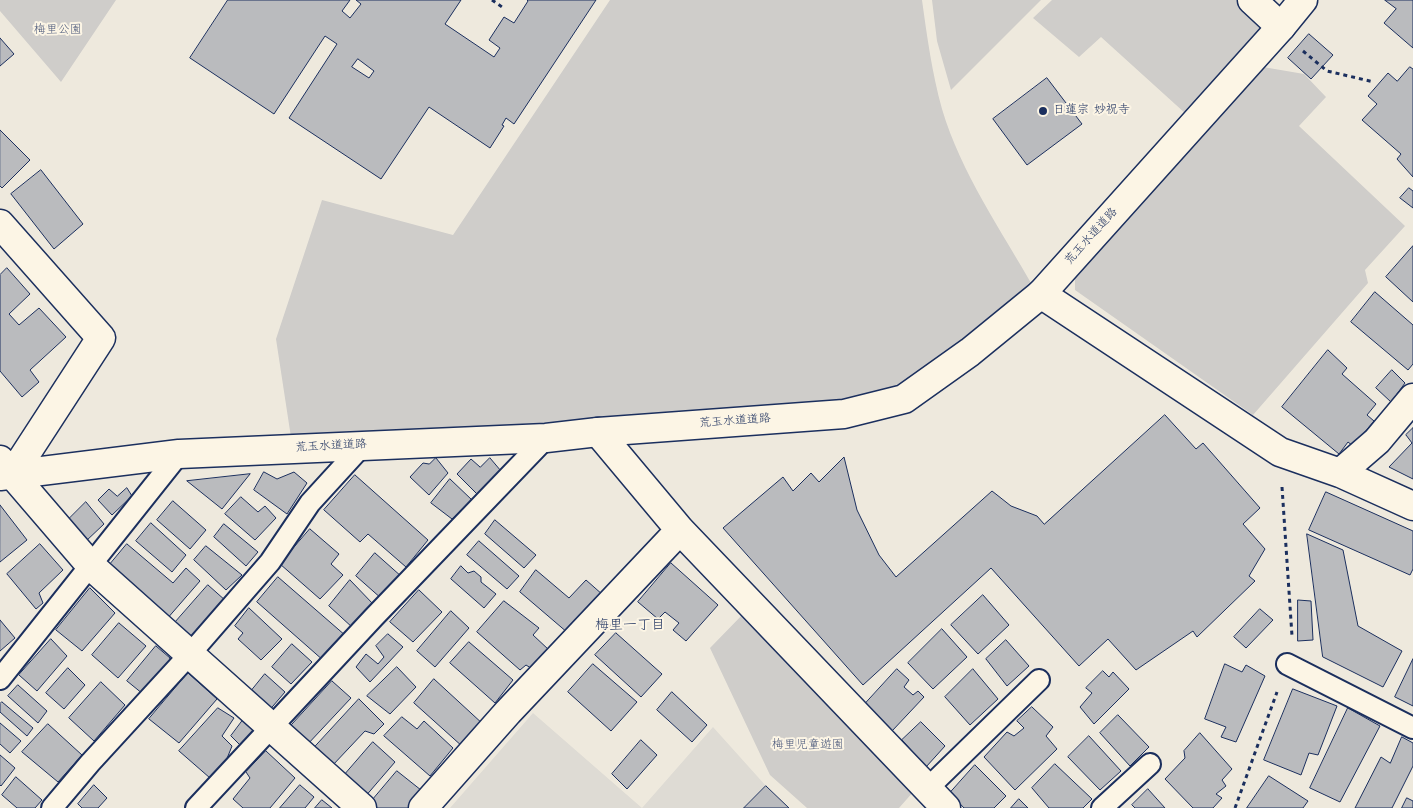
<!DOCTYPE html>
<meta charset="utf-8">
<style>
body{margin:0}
canvas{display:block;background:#eee9dd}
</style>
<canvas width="1413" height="808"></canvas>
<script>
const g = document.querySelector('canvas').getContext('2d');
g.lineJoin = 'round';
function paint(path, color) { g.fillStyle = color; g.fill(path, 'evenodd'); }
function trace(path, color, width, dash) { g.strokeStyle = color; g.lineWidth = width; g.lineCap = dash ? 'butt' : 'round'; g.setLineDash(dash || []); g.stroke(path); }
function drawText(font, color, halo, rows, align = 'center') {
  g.font = font + ' Kalam,"Klee One",sans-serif'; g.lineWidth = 4; g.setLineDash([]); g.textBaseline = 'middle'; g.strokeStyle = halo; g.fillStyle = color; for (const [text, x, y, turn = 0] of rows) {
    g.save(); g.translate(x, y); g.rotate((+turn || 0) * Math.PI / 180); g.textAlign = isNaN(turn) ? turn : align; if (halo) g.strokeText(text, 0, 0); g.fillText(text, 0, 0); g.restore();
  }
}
paint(new Path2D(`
 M533,713L642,808H450Z
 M713,727L766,786L744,808H642Z`), '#dedbd4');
paint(new Path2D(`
 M0,0H116L61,82L0,11Z
 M610,0H922C927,36 932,73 942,109C961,173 1001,230 1034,288L902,394L841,407L292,444L276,339L322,200L453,235Z
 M932,0H1041L951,90L937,41Z
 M1052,0H1236L1265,27L1186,114L1101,37L1079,57L1033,18Z
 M1263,67L1304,74L1326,97L1299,126L1405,226L1365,270L1368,283L1253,415L1075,290V269Z
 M745,612L914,791L899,808H807L770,775L710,648Z`), '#cfcdca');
const building = new Path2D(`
 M228,0H350L342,11L350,18L361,4L356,0H461L445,24L494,57L500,48L489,40L504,17L514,23L528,1L527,0H596L514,124L506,118L502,125L504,126L490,148L429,107L381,179L289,118L337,44L325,36L274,114L190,58ZM358,59L374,71L369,78L352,67Z
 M1385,0H1413V48L1384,23L1396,9Z
 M1309,34L1333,55L1311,79L1288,58Z
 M0,38L14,54L0,66Z
 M1410,67L1413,69V177L1397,159L1401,154L1362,120L1377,104L1368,96L1388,73L1397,81Z
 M1047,78L1082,124L1027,165L993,119Z
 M0,130L30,160L2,188L0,186Z
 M41,170L83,224L54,249L11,194Z
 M1409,188L1413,191V208L1400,198Z
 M1413,246V302L1386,277Z
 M7,268L30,294L9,314L19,325L39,308L66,337L30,370L39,382L22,397L0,371V275Z
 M1375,292L1413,325V364L1408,370L1351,322Z
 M1328,350L1347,368L1342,374L1376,404L1367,415L1374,421L1353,446L1348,442L1339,454L1282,407Z
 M1392,370L1405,383L1391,402L1376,388Z
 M1165,415L1196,449L1203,443L1260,508L1243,524L1265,549L1249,576L1255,581L1197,637L1193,631L1136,670L1108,639L1079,666L991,568L863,685L723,528L783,477L793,491L811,473L819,482L844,457L857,510L879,555L896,577L992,491L1011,506L1037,516L1044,524Z
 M1413,428V479L1389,467L1412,443L1406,435Z
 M436,458L448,473L429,495L410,477L423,463L429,464Z
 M490,458L501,471L477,494L457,474L471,459L480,467Z
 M264,472L277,479L294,472L307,483L287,514L254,490Z
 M250,474L222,509L187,481Z
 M355,475L428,540L406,567L368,534L360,542L324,510Z
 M450,479L472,500L452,519L431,503Z
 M127,488L132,496L112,515L98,500L109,489L117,496Z
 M1326,492L1413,531V569L1410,575L1309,530Z
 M241,497L258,512L265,506L276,518L255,540L225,514Z
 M173,501L206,530L190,549L157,520Z
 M86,502L104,524L85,542L66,522Z
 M0,505L27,540L0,562Z
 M495,520L536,555L524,568L485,534Z
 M151,523L186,555L172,572L136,541Z
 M224,524L258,552L246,566L214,537Z
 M310,529L339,554L331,564L343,575L320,599L280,564Z
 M1307,534L1343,550L1358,626L1402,651L1383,687L1323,657Z
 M479,541L519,576L507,589L467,555Z
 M40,544L63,570L39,593L43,603L36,609L7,574Z
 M127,544L173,583L186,568L200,581L166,620L107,568Z
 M206,546L242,575L226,590L194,560Z
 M375,553L402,577L382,599L356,576Z
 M671,563L718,605L686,641L673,630L679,623L665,612L658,619L638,602Z
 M461,566L468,573L474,571L481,577V582L496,594L484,608L451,579Z
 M536,570L569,598L586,580L603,595L568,633L520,592Z
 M278,577L346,636L324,661L257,602Z
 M350,580L374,605L353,628L329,606Z
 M208,585L226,601L189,641L172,626Z
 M90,588L115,613L82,651L56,630Z
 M419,590L442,612L413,642L390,622Z
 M983,595L1009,625L978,654L951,625Z
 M1298,600L1311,601L1313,640L1298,641Z
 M504,601L539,628L533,635L549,650L534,670L526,665L520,670L477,632Z
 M249,608L282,639L261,660L238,639L243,633L235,626Z
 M1260,609L1273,620L1246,648L1234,637Z
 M451,611L469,628L435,667L417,651Z
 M0,620L15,638L0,651Z
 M119,623L146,646L118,678L92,655Z
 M942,629L967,657L933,689L908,663Z
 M616,633L662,674L641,697L595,655Z
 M388,634L403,647L370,682L356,667L366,654L378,664L384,657L376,646Z
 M51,639L67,656L37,691L19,675Z
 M1006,640L1029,666L1007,686L986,659Z
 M469,642L513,680L495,703L450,663Z
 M292,644L312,662L291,684L272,667Z
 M156,646L170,658L168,666L143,694L127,681Z
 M1413,659V706L1395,697Z
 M593,664L637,702L611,731L568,692Z
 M1225,664L1242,672L1246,665L1265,676L1236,742L1221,737L1226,727L1205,719Z
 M397,667L416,687L390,714L367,696Z
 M68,668L85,685L64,709L46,693Z
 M897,669L909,680L904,687L913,695L918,691L924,697L892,731L865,704Z
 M973,669L998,699L970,725L945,697Z
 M1103,671L1109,677L1113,672L1129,689L1094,724L1080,707L1092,693L1086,688Z
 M188,673L217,699L179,743L149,719Z
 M265,674L285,692L267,713L248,695Z
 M434,679L484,725L463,747L414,703Z
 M332,681L351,698L306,746L288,729Z
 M101,682L125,705L94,741L69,718Z
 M18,685L47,711L38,723L8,696Z
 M1293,689L1337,706L1318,755L1309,753L1301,775L1264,760Z
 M672,692L707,725L692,742L657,710Z
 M359,699L384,724L374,734L365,731L332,766L313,749Z
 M2,702L33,728L27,736L0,712V704Z
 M1032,707L1053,727L1046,736L1057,749L1015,790L984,757L1007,732L1014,736L1024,728L1017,721Z
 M218,708L234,718L222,736L232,746L226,761L210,778L179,751Z
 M1348,708L1380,726L1340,802L1310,788Z
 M1118,715L1149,747L1130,766L1100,733Z
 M402,717L417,729L424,721L453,748L430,776L384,736Z
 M243,720L257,734L243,748L231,736Z
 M921,722L945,746L926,767L902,740Z
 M0,723L21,741L10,753L0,744Z
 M48,724L82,755L58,782L22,752Z
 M1200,733L1232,769L1222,780L1226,786L1216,794L1222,798L1213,808H1193L1165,779L1185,758L1184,751Z
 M1089,736L1121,771L1100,790L1068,757Z
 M1402,737L1413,743V766L1392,808H1355L1381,757L1390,763Z
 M641,740L657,755L627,789L612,774Z
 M373,742L395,762L364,798L341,779Z
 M266,751L295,778L270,808H243L233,799L250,778L246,772Z
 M0,755L15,768L1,786L0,785Z
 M1055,764L1092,799L1083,808H1049L1032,788Z
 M975,765L1006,796L994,808H964L950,793Z
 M397,771L426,794L414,808H376L370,803Z
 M1269,776L1308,801L1303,808H1247Z
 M16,777L42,800L35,808H17L2,795Z
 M94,785L107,798L98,808H82L78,804Z
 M300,785L314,797L305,808H280Z
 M766,786L789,808H744Z
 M1148,789L1165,808H1135L1132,805Z
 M1407,798L1413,801V808H1402Z
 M1019,799L1028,808H1011Z
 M322,800L332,808H315Z`);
paint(building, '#babbbe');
trace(building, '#1b2f5e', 1);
const service = new Path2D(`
 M1287,664L1413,728
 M0,679L179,454
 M927,789L1039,680
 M52,808L90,763L190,654L270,562L310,503L363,445
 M196,808L374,617L546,438
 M1102,808L1150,764`);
const minor = new Path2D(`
 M1252,0L1281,27
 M0,224L101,338L12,475
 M1041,294L1280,452L1340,473L1413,506
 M598,432L680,530L946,808
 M0,460L91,566L362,808
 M1340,473L1377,441L1413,398
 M423,808L508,712L680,530`);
const secondary = new Path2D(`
 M0,476L179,454L546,438L598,432L844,414L904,399L970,352L1041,294L1281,27L1303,0`);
trace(service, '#1b2f5e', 24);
trace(minor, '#1b2f5e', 31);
trace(secondary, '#1b2f5e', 31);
trace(new Path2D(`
 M492,0L502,7
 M1303,51L1327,71L1374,82
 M1282,487L1292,636
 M1235,808L1277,692`), '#1b2f5e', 3, [4, 4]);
trace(service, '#fcf5e5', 20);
trace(minor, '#fcf5e5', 28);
trace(secondary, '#fcf5e5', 28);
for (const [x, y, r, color] of [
 [1043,111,5,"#1b2f5e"]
]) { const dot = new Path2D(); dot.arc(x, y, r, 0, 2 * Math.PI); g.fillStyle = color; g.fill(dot); trace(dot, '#fcf5e5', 2); }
drawText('12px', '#485679', '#fcf5e5', [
 ["梅里公園",58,31],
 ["梅里児童遊園",808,746]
]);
drawText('12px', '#1b2f5e', '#fcf5e5', [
 ["日蓮宗 妙祝寺",1053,111]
], 'left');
drawText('12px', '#1b2f5e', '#fcf5e5', [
 ["荒玉水道道路",1092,237,-48],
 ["荒玉水道道路",735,422,-4],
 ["荒玉水道道路",331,447,-3]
]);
drawText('14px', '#1b2f5e', '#fcf5e5', [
 ["梅里一丁目",630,627]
]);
</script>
